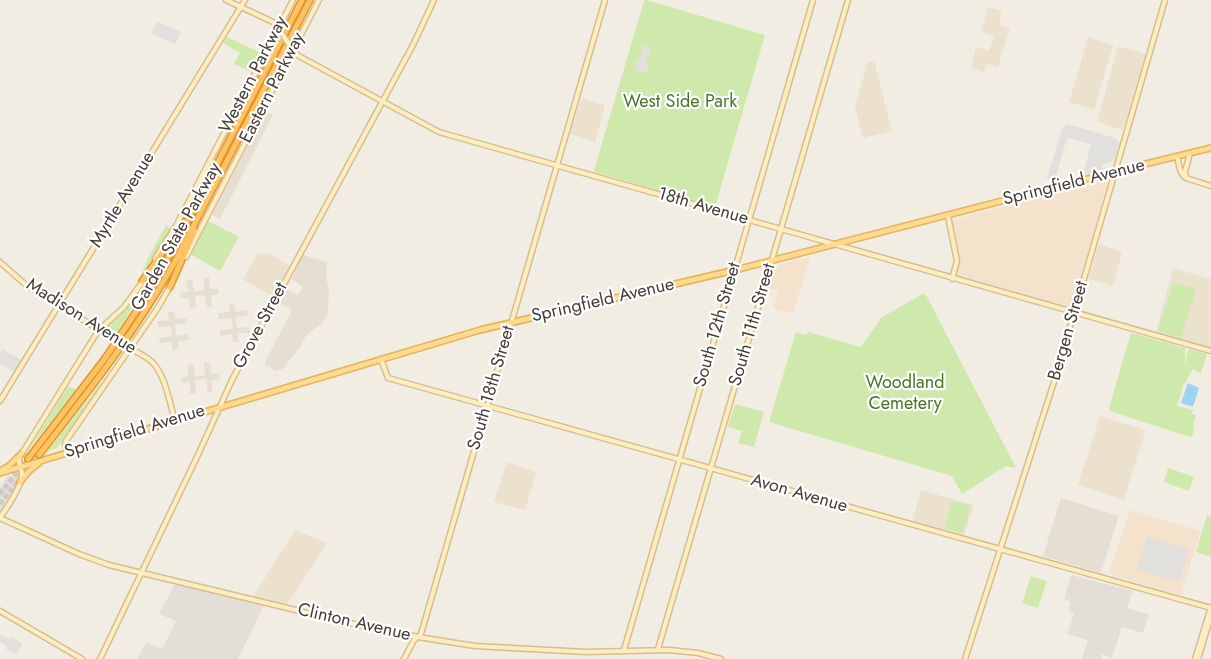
<!DOCTYPE html>
<style>
body{margin:0}
canvas{display:block;background:#f2ede3}
</style>
<canvas width="1211" height="659"></canvas>
<script>
const g = document.querySelector('canvas').getContext('2d');
g.lineJoin = 'round';
function paint(path, color) { g.fillStyle = color; g.fill(path, 'evenodd'); }
function trace(path, color, width, dash) { g.strokeStyle = color; g.lineWidth = width; g.lineCap = dash ? 'butt' : 'round'; g.setLineDash(dash || []); g.stroke(path); }
function drawText(font, color, halo, rows, align = 'center') {
  g.font = font + ' Jost,sans-serif'; g.lineWidth = 4.5; g.setLineDash([]); g.textBaseline = 'middle'; g.strokeStyle = halo; g.fillStyle = color; for (const [text, x, y, turn = 0] of rows) {
    g.save(); g.translate(x, y); g.rotate((+turn || 0) * Math.PI / 180); g.textAlign = isNaN(turn) ? turn : align; if (halo) g.strokeText(text, 0, 0); g.fillText(text, 0, 0); g.restore();
  }
}
paint(new Path2D(`
 M265,112L273,115L220,219L212,215Z
 M303,255L327,262V282L329,288L328,312L323,322L306,336L300,347L283,369L276,371L265,365V362L292,310L279,303L286,289L298,295L303,287L292,279Z
 M209,277L210,289L218,288L219,294L211,296L212,307H207L205,295L195,296L196,308L190,309L189,298H181L180,293L189,292L186,281L192,280L194,292L204,290V291V278Z
 M229,304H234L236,312L247,310L248,315L235,317L237,328L249,327L250,333H238L239,342H233L232,334L221,336L220,335V330L233,329L231,318L219,319L218,318V313L230,312Z
 M174,311L175,319L186,318L187,323L175,325L176,336L188,334L189,340L178,341V349L173,350L171,342L160,343L159,338L172,336L171,326L158,327L157,321L169,320L168,312Z
 M210,362L211,374L219,373L220,379L211,380L213,391L208,392L206,379L195,380L196,393L190,394V382L182,383L181,377L189,376L187,365L193,364L195,377L205,375L204,363Z
 M1061,498L1119,516L1101,573L1043,556Z`), '#e6dfd1');
paint(new Path2D(`
 M1109,179L1072,308L956,275L960,259L952,220Z
 M810,257L793,314L773,308L778,291L769,288L774,266Z
 M1130,510L1201,531L1181,595L1109,574Z`), '#f5e2cd');
paint(new Path2D(`
 M1071,575L1133,591L1127,608L1149,614L1143,633L1122,627L1112,658L1102,654L1101,659H1082L1088,640L1067,634L1074,614L1068,611L1071,602L1064,599Z
 M177,580L266,601L238,659H137L146,642L162,649L176,621L159,614Z`), '#e4ded9');
paint(new Path2D(`
 M988,7L1002,11L999,25L1010,28L998,67L986,64L984,72L971,68L976,47L989,51L994,36L981,32Z
 M1088,37L1113,45L1094,110L1069,102Z
 M1118,46L1146,54L1123,130L1097,122Z
 M868,61L875,63L892,131L863,138L855,107Z
 M581,98L605,105L595,142L570,134Z
 M1099,244L1122,252L1113,286L1088,279Z
 M257,253L270,254L290,266L274,297L243,280Z
 M1173,268L1211,279V347L1156,331Z
 M1100,416L1145,430V432L1124,500L1078,485Z
 M507,462L536,472L525,510L494,502Z
 M921,490L974,505L964,536L912,522Z
 M295,530L327,543L286,606L253,597Z`), '#ece1cd');
paint(new Path2D(`
 M646,0L765,35L715,207L595,172L594,170L644,1Z
 M227,37L261,53L252,72L234,64L240,53L223,43Z
 M208,221L239,237L220,271L190,254Z
 M166,225L172,229L142,274L148,258Z
 M166,252L116,335L105,329L122,314Z
 M1173,282L1196,289L1181,338L1158,331Z
 M922,294L926,295L1016,468L1006,466L962,494L952,476L769,422L796,332L806,335L809,332L861,347L881,318Z
 M1131,333L1185,348V367L1187,354L1189,349L1207,354L1201,373L1193,369L1183,386L1177,406L1193,410L1192,414L1196,415L1193,426L1195,428L1192,436L1190,437L1110,411L1109,408Z
 M109,373L57,448L47,452Z
 M68,386L76,390L31,447Z
 M735,404L764,412L754,447L738,443L742,431L728,427Z
 M1168,468L1194,477L1189,491L1164,482Z
 M952,501L970,506L963,534L944,528Z
 M1207,515L1211,517V557L1196,552Z
 M1031,576L1047,581L1038,608L1022,603Z`), '#cfe8ab');
paint(new Path2D(`
 M157,22L181,32L175,44L151,33Z
 M643,45L651,47L646,64L649,66L647,73L634,70L636,62H638Z
 M1067,124L1118,139L1117,141L1120,142L1114,160H1112L1111,162L1102,164L1103,170L1085,174L1084,171L1091,144L1067,138L1055,180L1047,178L1063,126H1066Z
 M2,349L21,360L14,372L0,364V353Z
 M17,474L20,476V480L0,514V488L6,477Z
 M1147,537L1189,550L1179,582L1137,569Z
 M0,634L10,640L12,637L23,644L16,655L6,649L7,646L0,642Z`), '#e2e0dc');
paint(new Path2D(`
 M1188,383L1199,388L1193,407L1181,403Z`), '#9ed3f1');
trace(new Path2D(`
 M0,494L28,459
 M0,504L39,455`), '#cfcac0', 5, [5, 2.5]);
const secondary = new Path2D(`
 M226,0L273,22L278,28
 M291,47L297,55L439,132L1211,351
 M1177,156C1179,163 1179,174 1186,178
 M1186,178L1211,186
 M1186,178L1185,172L1190,153
 M948,216L957,261L952,279
 M186,257L319,0
 M155,259L176,226L293,0
 M0,262L26,285L113,338
 M128,347C136,352 146,356 152,362C165,374 170,404 175,421
 M381,359L388,378L1211,608
 M0,401L245,0
 M67,453L65,445L66,441L157,309L171,285
 M0,517C6,510 21,486 22,477C23,470 18,464 19,458L98,331L124,307L143,281
 M0,518L79,554L109,565L358,625L418,637L475,646L586,652L669,650L698,653L721,659
 M0,611L82,659
 M658,649L848,0
 M624,650L813,0
 M100,659L197,457L232,380L413,45L434,0
 M404,659L414,640L421,634L605,0
 M965,659L1054,382L1165,0
 M1195,659L1211,607
 M1198,659L1211,616`);
const primary = new Path2D(`
 M2,470L9,466L22,453
 M0,473L480,330L739,269L1129,168L1211,148
 M20,482L29,471L39,463`);
const highway = new Path2D(`
 M142,281L184,222
 M170,287L195,230
 M39,455C89,391 137,330 177,258L310,0
 M28,459L106,357L151,289L176,243L302,0`);
trace(secondary, '#d4bf92', 7);
trace(primary, '#e5b65e', 8);
trace(highway, '#e09630', 8);
trace(secondary, '#ffedc1', 4);
trace(primary, '#ffda90', 4.5);
trace(highway, '#ffc362', 5);
const secondaryBridge = new Path2D(`
 M280,31L291,47
 M113,338L128,347`);
trace(secondaryBridge, '#d4bf92', 7, []);
trace(secondaryBridge, '#ffedc1', 4);
drawText('18px', '#443d33', '#fff', [
 ["Western Parkway",254,75,-63],
 ["Eastern Parkway",273,88,-63],
 ["Springfield Avenue",1074,183,-14],
 ["Myrtle Avenue",123,200,-59],
 ["18th Avenue",703,207,16],
 ["Garden State Parkway",177,237,-61],
 ["Springfield Avenue",603,301,-13],
 ["Madison Avenue",81,317,32],
 ["South 12th Street",718,325,-74],
 ["South 11th Street",753,325,-74],
 ["Grove Street",261,326,-62],
 ["Bergen Street",1069,331,-74],
 ["South 18th Street",492,388,-74],
 ["Springfield Avenue",135,432,-17],
 ["Avon Avenue",799,494,16],
 ["Clinton Avenue",354,623,13]
]);
drawText('18px', '#497626', '#fff', [
 ["West Side Park",680,103],
 ["Woodland",905,384],
 ["Cemetery",905,405]
]);
</script>
